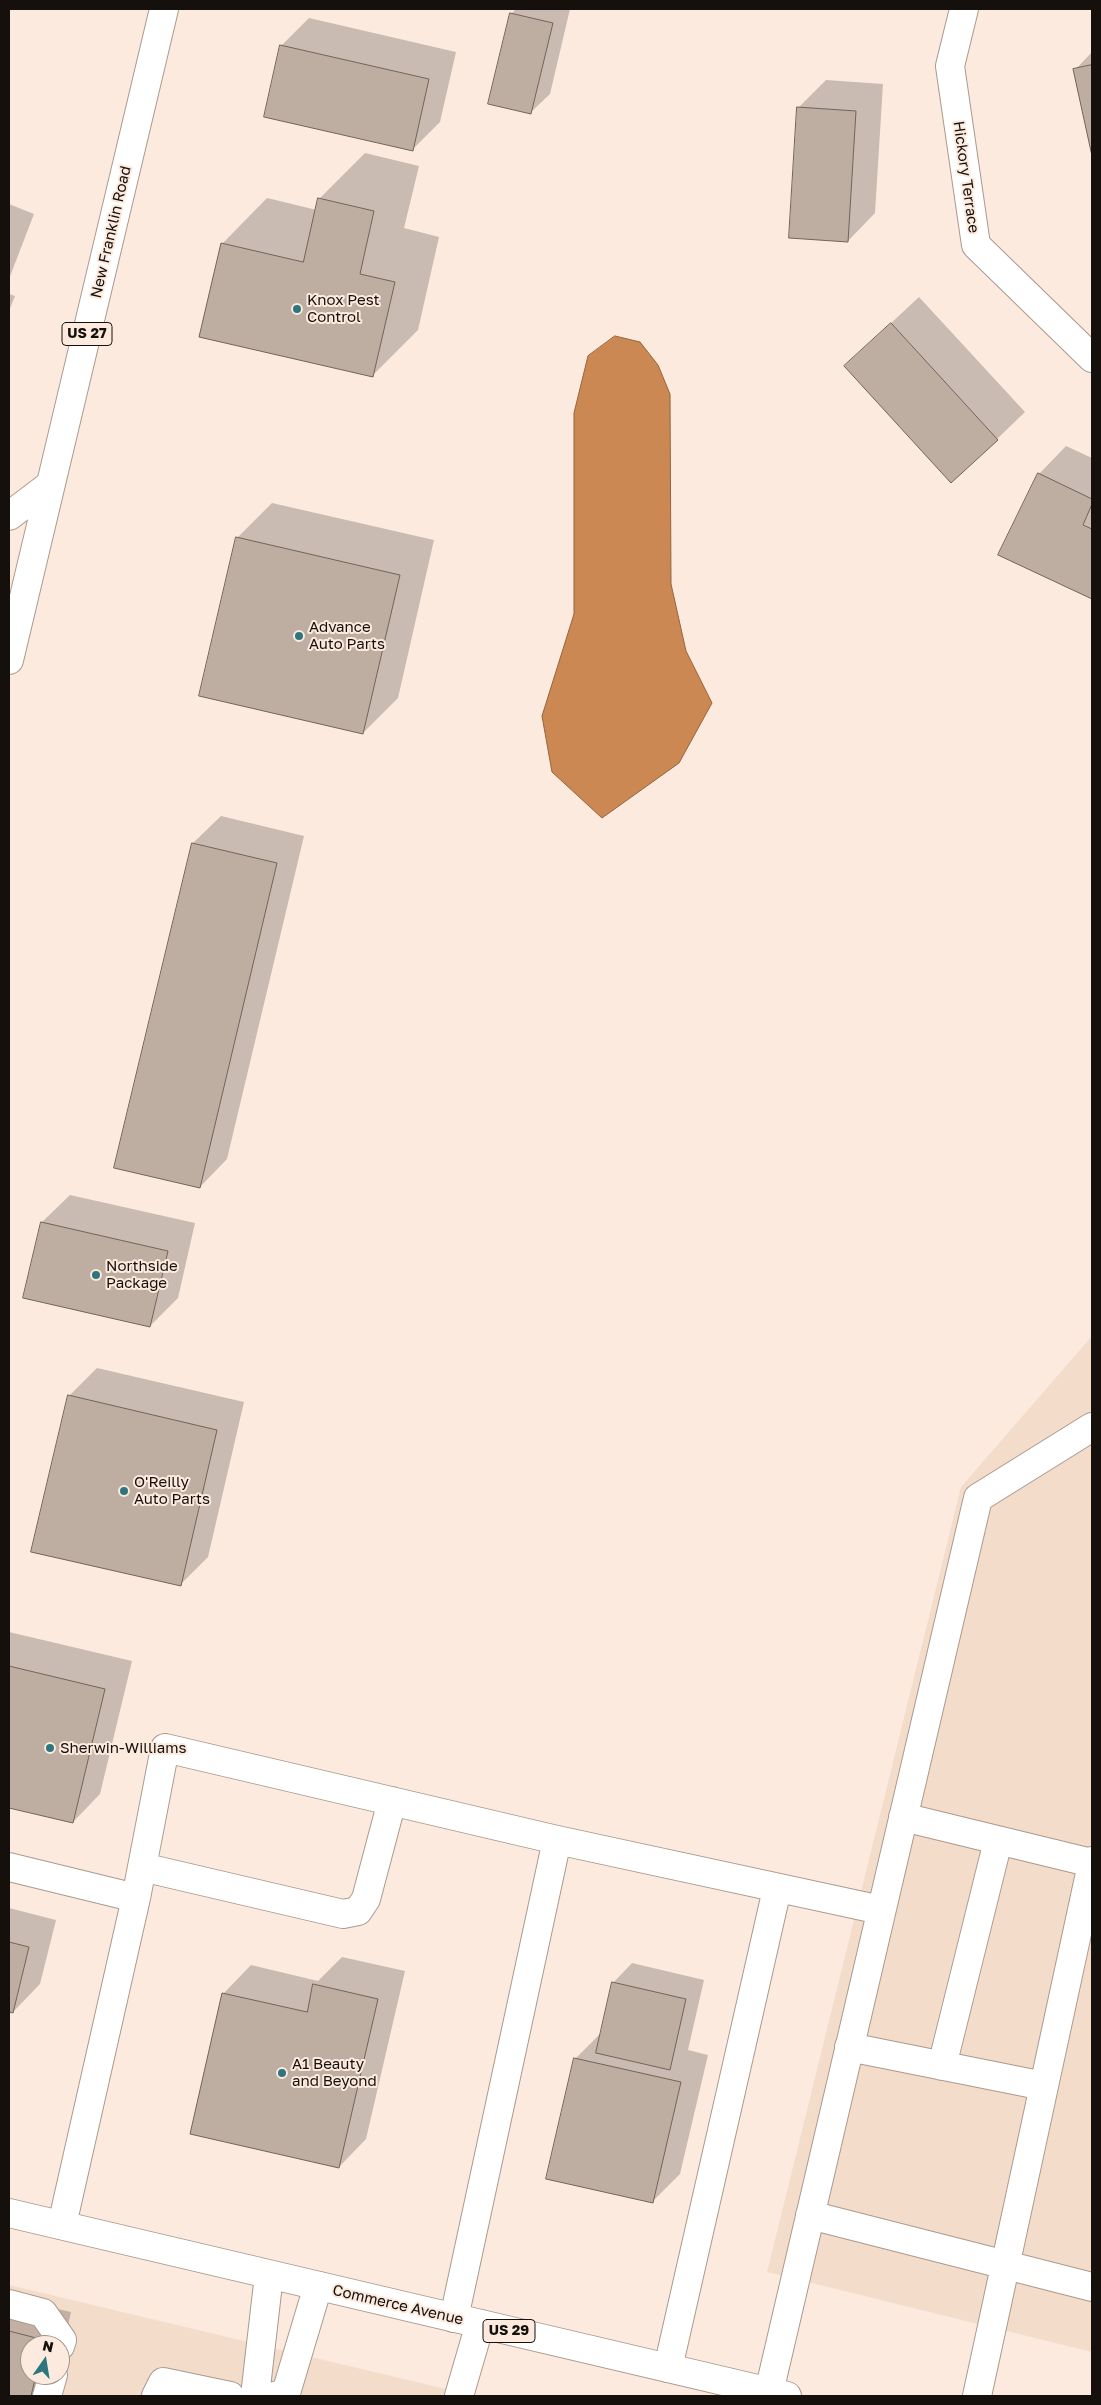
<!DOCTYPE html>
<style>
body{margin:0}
#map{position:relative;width:1101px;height:2405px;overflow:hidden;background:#fceade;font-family:"Golos Text",sans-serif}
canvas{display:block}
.frame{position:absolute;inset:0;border:10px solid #15100c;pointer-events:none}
.north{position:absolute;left:20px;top:2335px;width:50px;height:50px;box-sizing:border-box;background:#fceade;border:1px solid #a0938a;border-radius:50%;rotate:13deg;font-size:14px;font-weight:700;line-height:20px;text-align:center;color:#15100c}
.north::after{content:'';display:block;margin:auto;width:18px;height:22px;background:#2d767d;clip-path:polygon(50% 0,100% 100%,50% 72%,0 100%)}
</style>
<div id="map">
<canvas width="1101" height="2405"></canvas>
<div class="frame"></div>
<div class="north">N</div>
</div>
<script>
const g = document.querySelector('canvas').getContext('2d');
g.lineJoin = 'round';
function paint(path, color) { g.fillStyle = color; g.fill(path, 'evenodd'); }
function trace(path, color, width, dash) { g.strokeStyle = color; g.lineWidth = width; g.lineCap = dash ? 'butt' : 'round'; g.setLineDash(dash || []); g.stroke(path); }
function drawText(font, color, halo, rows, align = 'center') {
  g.font = font + ' "Golos Text",sans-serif'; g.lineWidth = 4; g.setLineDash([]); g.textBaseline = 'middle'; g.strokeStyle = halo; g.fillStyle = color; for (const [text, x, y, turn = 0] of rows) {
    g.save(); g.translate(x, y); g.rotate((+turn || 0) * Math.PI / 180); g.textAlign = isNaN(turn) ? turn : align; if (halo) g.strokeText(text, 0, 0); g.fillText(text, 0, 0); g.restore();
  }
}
paint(new Path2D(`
 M1092,1336V2352L767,2272L961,1487Z
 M9,2285L475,2396H9ZM30,2345H60V2375H30Z`), '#f4dccb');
const water = new Path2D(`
 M615,336L640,342L658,365L670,394L671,584L686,651L712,703L679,763L602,818L552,772L542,716L574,614V413L588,356Z`);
paint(water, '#cb8852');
trace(water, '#94643d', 1);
paint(new Path2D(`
 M516,9H570L550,94L530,113L511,14Z
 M309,18L456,52L440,122L412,150L281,46Z
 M1092,52V150L1075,70Z
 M826,80L883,84L875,213L848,241L798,108Z
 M365,153L419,166L404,228L439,237L418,330L372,376L222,244L267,198L317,210L319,199Z
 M9,204L34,214L9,279Z
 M9,294L15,296L9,311Z
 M919,297L1025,412L997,439L845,366Z
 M1066,446L1092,458V598L1000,554L1039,474Z
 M272,503L434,540L398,698L363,733L237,538Z
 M221,816L304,836L227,1159L200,1187L193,843Z
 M70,1195L195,1223L178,1298L150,1326L42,1222Z
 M97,1368L244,1402L208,1557L180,1585L69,1396Z
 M9,1632L132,1661L100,1794L73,1822L9,1807Z
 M9,1908L56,1920L40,1984L13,2012L9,2011Z
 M342,1957L405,1971L366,2139L339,2167L191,2133L224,1993L251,1965L318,1981Z
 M632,1963L704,1980L688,2050L708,2055L680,2174L652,2202L575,2059L602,2032L613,1983Z
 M9,2298L71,2312L60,2361V2345H30V2375H57L52,2396H9Z`), '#0003');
const building = new Path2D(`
 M510,13L553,23L531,114L488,104Z
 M280,45L429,79L413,151L264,117Z
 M1092,65V156L1073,69Z
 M797,107L856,111L848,242L789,238Z
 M318,198L374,211L360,274L395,282L373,377L199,337L221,243L303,262Z
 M891,323L998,440L951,483L844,366Z
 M1038,473L1092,499V504L1083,525L1092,529V599L998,555Z
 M236,537L400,575L363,734L199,696Z
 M192,843L277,863L200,1188L114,1168Z
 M41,1222L168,1251L150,1327L23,1298Z
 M68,1395L217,1430L181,1586L31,1552Z
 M9,1666L105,1689L73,1823L9,1808Z
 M9,1942L29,1947L13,2013L9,2012Z
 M612,1982L686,1999L670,2070L596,2053Z
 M313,1984L378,1999L339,2168L190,2134L222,1993L307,2012Z
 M574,2058L681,2082L653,2203L546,2179Z
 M9,2331L44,2340L43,2345H30V2375H36L31,2396H9Z`);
paint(building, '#beada1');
trace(building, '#726358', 1);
const minor = new Path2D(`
 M964,9L950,66L976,245L1092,358
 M903,1817L1092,1863V1861
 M9,1867L136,1898L165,1748L557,1840L881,1910
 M142,1867L343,1914L358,1911L366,1899L392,1801
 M849,2047L1044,2086
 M942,2066L998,1841
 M810,2215L1092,2287
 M62,2225L136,1898
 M9,2304L43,2313L62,2340L60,2346
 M454,2318L557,1840
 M668,2368L777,1889
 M769,2392L978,1498L1092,1427
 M47,2396L53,2375
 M156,2396L163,2382L230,2396
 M255,2396L269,2275
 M274,2396L286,2393L318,2286
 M459,2396L480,2324
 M977,2396L1092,1864`);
const major = new Path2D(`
 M9,2213L787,2396`);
const highway = new Path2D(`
 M9,516L50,485
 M9,660L164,9`);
trace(minor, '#aa9a8e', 30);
trace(major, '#aa9a8e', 30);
trace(highway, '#aa9a8e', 30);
trace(minor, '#fff', 28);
trace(major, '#fff', 28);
trace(highway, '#fff', 28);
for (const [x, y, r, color] of [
 [297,309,5,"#2d767d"],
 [299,636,5,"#2d767d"],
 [96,1275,5,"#2d767d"],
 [124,1491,5,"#2d767d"],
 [50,1748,5,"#2d767d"],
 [282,2073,5,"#2d767d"]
]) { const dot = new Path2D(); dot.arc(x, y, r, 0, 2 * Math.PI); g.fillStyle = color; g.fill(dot); trace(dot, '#fceade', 2); }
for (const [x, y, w] of [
 [87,334,50],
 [509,2331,52]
]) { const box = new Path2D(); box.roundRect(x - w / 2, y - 11.5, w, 23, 4); g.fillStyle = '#fceade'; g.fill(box); trace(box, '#15100c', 1); }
drawText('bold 14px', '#15100c', null, [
 ["US 27",87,334],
 ["US 29",509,2331]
]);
drawText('15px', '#15100c', '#fceade', [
 ["Hickory Terrace",966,177,82],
 ["New Franklin Road",111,232,-77],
 ["Commerce Avenue",398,2305,13]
]);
drawText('15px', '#15100c', '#fceade', [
 ["Knox Pest",307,300],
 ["Control",307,317],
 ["Advance",309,627],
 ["Auto Parts",309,644],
 ["Northside",106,1266],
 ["Package",106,1283],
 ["O'Reilly",134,1482],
 ["Auto Parts",134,1499],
 ["Sherwin-Williams",60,1748],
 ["A1 Beauty",292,2064],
 ["and Beyond",292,2081]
], 'left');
</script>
